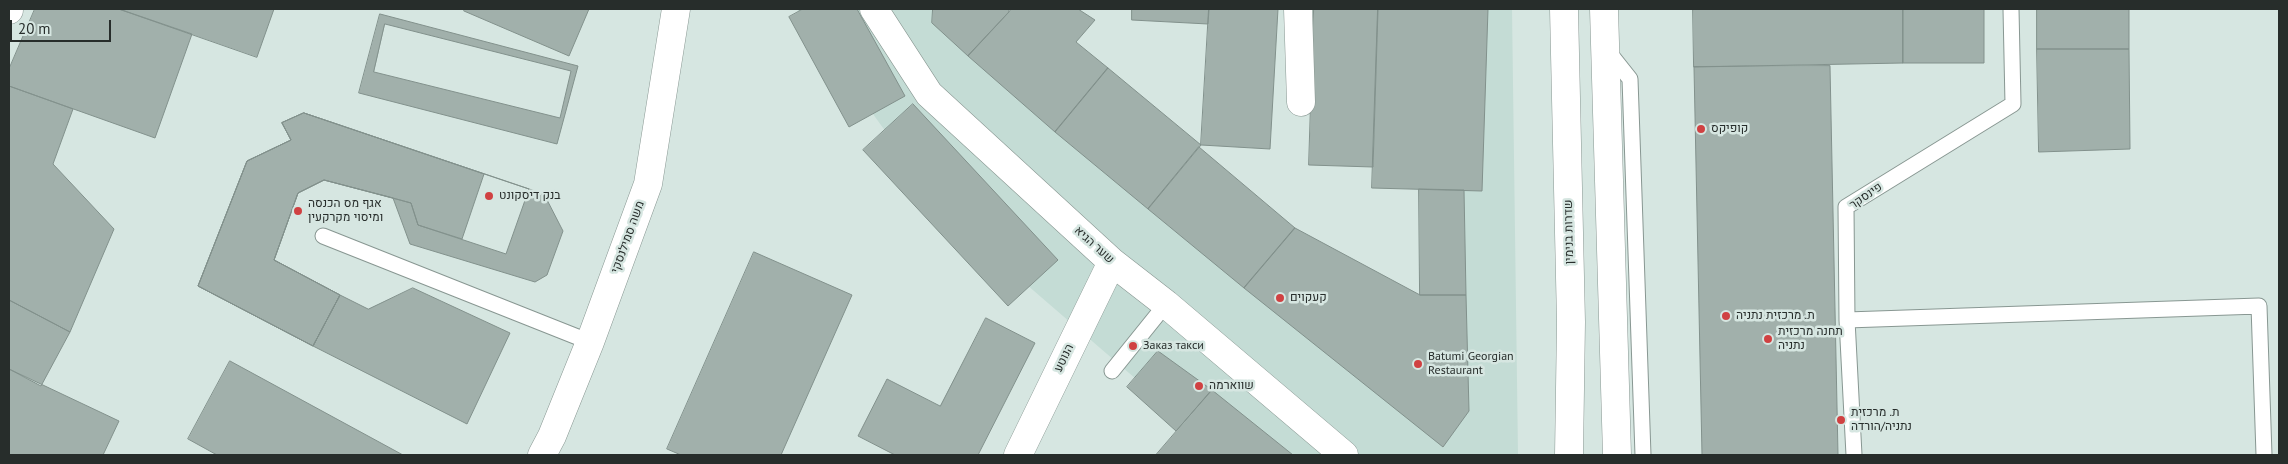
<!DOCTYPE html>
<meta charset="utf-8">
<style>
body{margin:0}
#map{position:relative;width:2288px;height:464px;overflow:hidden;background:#d6e6e1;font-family:"PT Sans",sans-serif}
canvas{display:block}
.frame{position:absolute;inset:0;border:10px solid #272d2b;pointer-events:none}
.scale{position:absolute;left:10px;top:20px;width:101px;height:22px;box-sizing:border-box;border:2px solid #272d2b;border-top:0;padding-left:6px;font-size:15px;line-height:18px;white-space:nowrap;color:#272d2b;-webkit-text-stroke:4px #d6e6e1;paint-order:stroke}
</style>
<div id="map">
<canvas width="2288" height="464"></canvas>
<div class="frame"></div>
<div class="scale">20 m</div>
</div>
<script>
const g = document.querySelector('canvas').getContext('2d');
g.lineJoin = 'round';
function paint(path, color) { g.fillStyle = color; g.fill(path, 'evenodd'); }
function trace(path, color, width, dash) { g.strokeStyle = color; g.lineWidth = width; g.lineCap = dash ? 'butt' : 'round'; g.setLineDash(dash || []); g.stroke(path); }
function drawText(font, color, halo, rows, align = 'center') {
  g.font = font + ' "PT Sans",Heebo,sans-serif'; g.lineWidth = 5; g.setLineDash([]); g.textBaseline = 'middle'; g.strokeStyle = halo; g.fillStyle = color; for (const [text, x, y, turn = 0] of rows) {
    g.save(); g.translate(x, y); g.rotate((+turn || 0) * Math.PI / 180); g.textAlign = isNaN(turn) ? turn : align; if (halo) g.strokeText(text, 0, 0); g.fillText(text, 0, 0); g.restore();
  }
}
paint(new Path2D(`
 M797,9H953L1434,407L1425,9H1512L1518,455H1224L946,215Z`), '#c4dcd5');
const building = new Path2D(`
 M35,9H119L192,34L155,138L9,86V69Z
 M119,9H274L257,57Z
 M465,9H589L569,56L464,11Z
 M803,9H857L905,96L849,127L789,17Z
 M933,9H1009V12L968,56L932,23Z
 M1012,9H1078L1095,20L1076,42L1108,68L1055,132L968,56Z
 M1132,9H1209L1208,24L1132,20Z
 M1209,9H1278L1270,149L1201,145Z
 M1314,9H1378L1373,167L1309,165Z
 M1378,9H1488L1482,191L1372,188Z
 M1693,9H1903V63L1694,67Z
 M1903,9H1984V63H1903Z
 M2037,9H2129V49H2037Z
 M380,14L578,66L557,144L359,93Z
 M385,24L571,71L560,118L374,72Z
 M2037,49H2129L2130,149L2039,152Z
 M1830,66L1838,455H1702L1694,67Z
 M1108,68L1201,145L1148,209L1055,132Z
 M9,86L73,109L53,164L114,229L70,332L9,300Z
 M913,104L1058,260L1008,306L863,150Z
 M304,113L484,174L462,239L418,225L411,203L393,198L324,180L298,193L274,260L340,295L313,346L198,286L247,161L291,140L282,123Z
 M304,113L529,189L506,254L418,225L411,203L324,180L298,193L274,260L340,295L313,346L198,286L247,161L291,140L282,123Z
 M304,113L544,194L563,231L547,275L535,282L410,244L393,198L324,180L298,193L274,260L340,295L313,346L198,286L247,161L291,140L282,123Z
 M1199,147L1295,228L1244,288L1148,209Z
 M1419,189L1464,190L1466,295H1420Z
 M1295,228L1420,295H1466L1469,411L1443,447L1244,288Z
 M754,252L852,295L781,455H681L667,449Z
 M413,288L510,333L467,424L313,346L340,295L368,309Z
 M9,300L70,332L41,386L9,369Z
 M986,318L1035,343L978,455H895L858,436L887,379L940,406Z
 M1158,351L1212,390L1176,431L1127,387Z
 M230,361L403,455H217L188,439Z
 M9,369L119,421L103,455H9Z
 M1212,390L1293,455H1156Z`);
paint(building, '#a1b0ab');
trace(building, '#82918c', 1);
const lane = new Path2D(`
 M1607,50L1630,79L1643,455
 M323,236L590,342
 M1847,320L2259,306L2264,455
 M1112,371L1166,304
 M1854,455L1847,320L1846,207L2013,104L2011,9`);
const street = new Path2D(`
 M874,9L929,94L1112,262L1166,304L1344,455
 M1298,9L1301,102
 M9,10V9
 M1018,455L1112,262`);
const secondary = new Path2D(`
 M1564,9L1571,322L1569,455
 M1604,9L1617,455
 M542,455L552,436L590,342L648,184L676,9`);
trace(lane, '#889792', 17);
trace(street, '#889792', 29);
trace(secondary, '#889792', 29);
trace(lane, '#fff', 15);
trace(street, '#fff', 28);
trace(secondary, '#fff', 28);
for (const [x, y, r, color] of [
 [1701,129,5,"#d04142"],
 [489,196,5,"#d04142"],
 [298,211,5,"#d04142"],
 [1280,298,5,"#d04142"],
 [1726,316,5,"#d04142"],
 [1768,339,5,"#d04142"],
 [1133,346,5,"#d04142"],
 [1418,364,5,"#d04142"],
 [1199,386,5,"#d04142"],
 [1841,420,5,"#d04142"]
]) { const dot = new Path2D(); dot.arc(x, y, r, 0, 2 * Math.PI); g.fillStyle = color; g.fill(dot); trace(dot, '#d6e6e1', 2); }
drawText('12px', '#272d2b', '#d6e6e1', [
 ["קופיקס",1711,129],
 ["בנק דיסקונט",499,196],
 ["אגף מס הכנסה",308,204],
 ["ומיסוי מקרקעין",308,218],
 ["קעקוים",1290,298],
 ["ת. מרכזית נתניה",1736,316],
 ["תחנה מרכזית",1778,332],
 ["נתניה",1778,346],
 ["Заказ такси",1143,346],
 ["Batumi Georgian",1428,357],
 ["Restaurant",1428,371],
 ["שווארמה",1209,386],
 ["ת. מרכזית",1851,413],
 ["נתניה/הורדה",1851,427]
], 'left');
drawText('12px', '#272d2b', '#d6e6e1', [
 ["פינסקר",1866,196,-35],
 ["שדרות בנימין",1569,232,-91],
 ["משה סמילנסקי",628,237,-70],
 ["שער הגיא",1094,245,42],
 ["הנוטע",1064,358,-64]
]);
</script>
